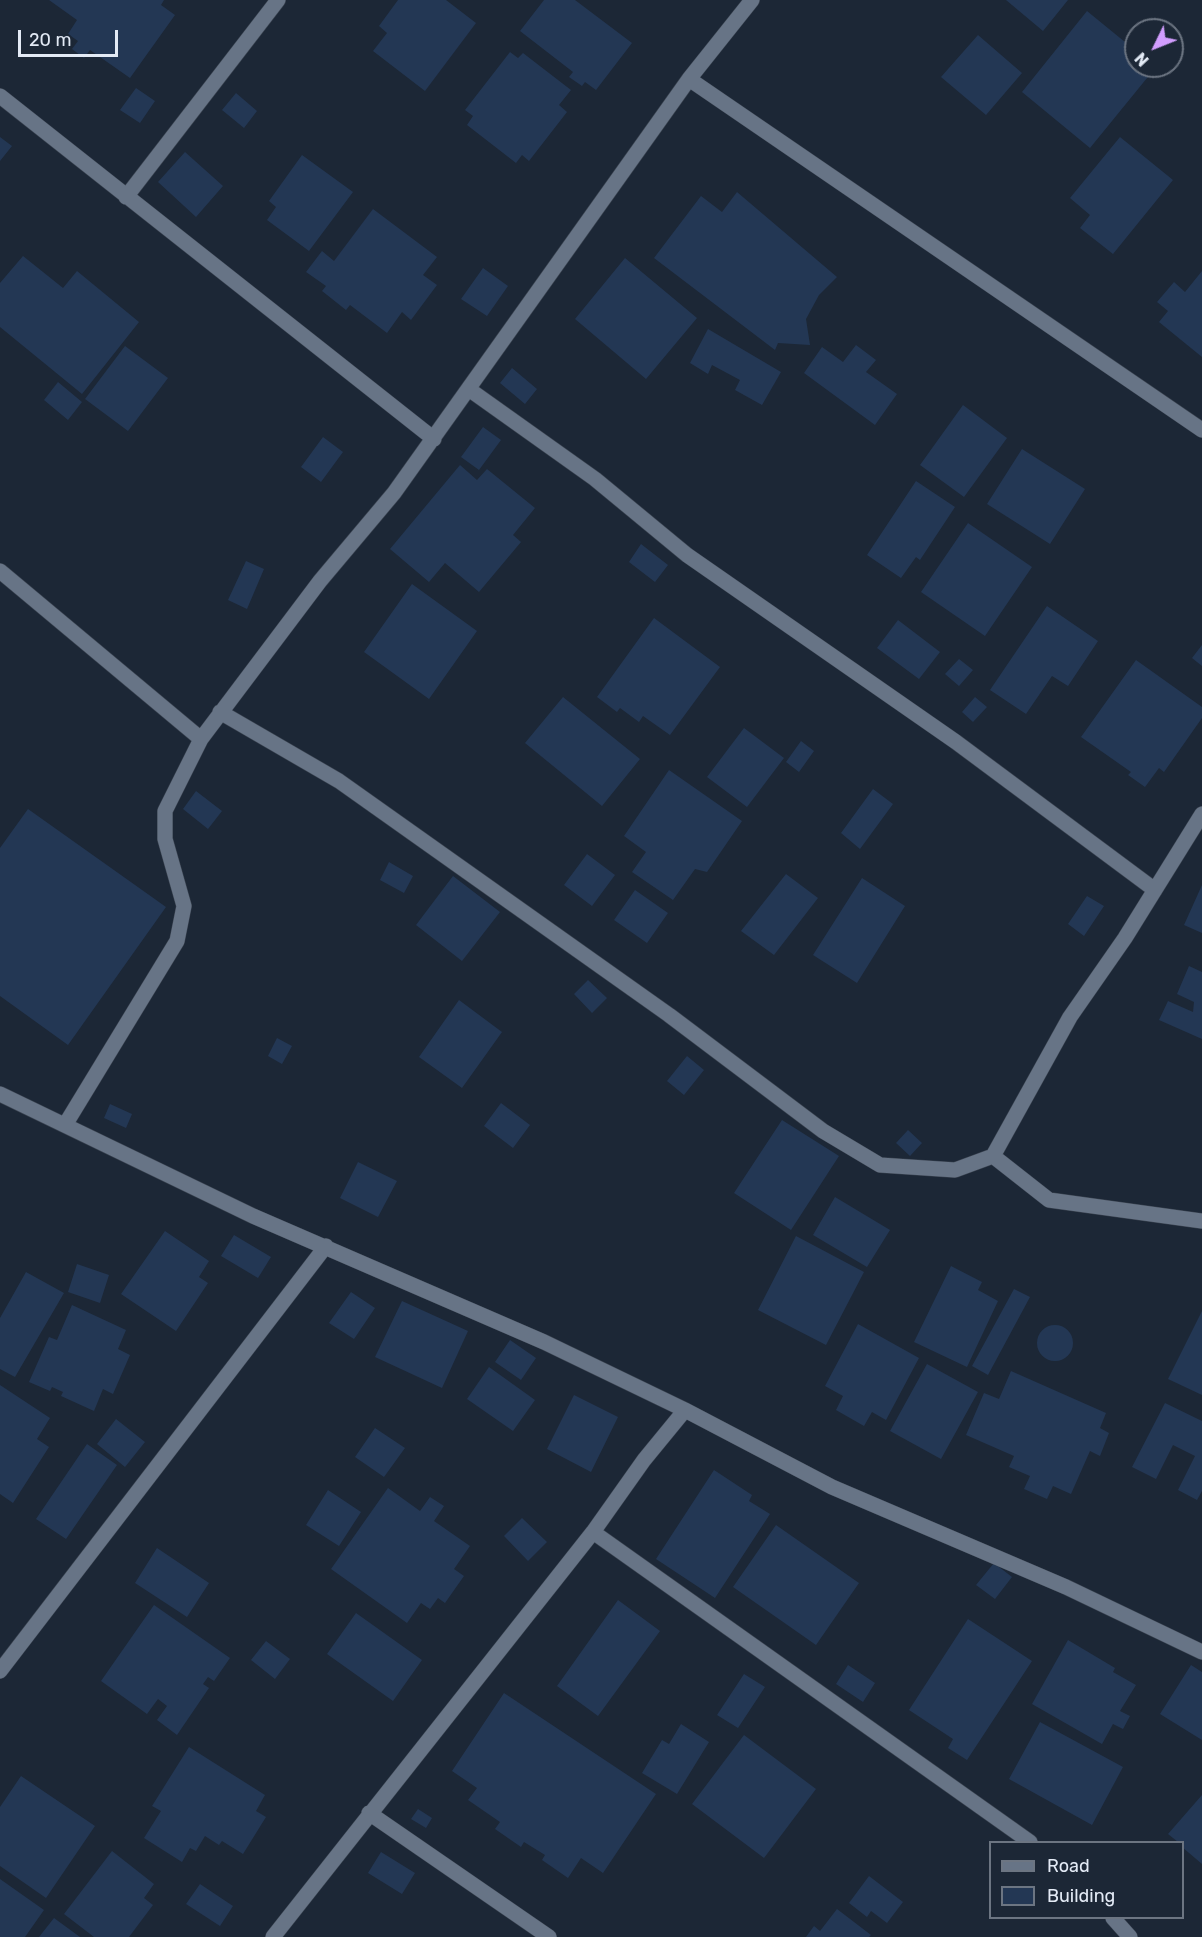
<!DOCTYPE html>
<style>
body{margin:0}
#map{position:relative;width:1202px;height:1937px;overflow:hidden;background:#1c2736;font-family:Rubik,sans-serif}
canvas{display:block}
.legend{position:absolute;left:989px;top:1841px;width:195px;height:78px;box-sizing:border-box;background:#1c2736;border:2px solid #6c7582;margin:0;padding:8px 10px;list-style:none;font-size:18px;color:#e3eaf5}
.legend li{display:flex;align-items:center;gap:12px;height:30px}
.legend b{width:30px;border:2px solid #6c7582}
.north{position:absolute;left:1124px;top:18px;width:60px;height:60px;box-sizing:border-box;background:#1c2736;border:2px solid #6c7582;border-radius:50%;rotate:227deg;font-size:16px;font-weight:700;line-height:24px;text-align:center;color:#e3eaf5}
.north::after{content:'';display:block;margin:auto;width:21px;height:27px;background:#d19dfe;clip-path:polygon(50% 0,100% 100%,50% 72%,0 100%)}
.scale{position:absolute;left:18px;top:30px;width:100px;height:27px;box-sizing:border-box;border:3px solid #e3eaf5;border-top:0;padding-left:8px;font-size:18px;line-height:21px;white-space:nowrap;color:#e3eaf5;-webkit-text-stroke:4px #1c2736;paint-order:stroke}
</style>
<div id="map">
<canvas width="1202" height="1937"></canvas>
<ul class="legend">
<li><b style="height:8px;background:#677486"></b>Road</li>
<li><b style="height:16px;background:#233754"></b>Building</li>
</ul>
<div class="north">N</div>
<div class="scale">20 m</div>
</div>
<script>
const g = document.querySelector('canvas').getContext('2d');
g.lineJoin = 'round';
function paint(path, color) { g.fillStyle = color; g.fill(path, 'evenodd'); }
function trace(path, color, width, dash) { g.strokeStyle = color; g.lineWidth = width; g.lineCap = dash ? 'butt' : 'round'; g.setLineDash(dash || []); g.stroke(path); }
paint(new Path2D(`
 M49,0H164L161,5L175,15L130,78L90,50L84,58L72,49L78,41L68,34L77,20Z
 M398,0H446L476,23L425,91L373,51L387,33L379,26Z
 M544,0H575L632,43L596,90L585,82L582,86L569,77L573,72L520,31Z
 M1006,0H1068L1043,31Z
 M1087,11L1136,51V66L1156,67L1090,148L1022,92Z
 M978,35L1022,73L986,115L941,77Z
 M510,52L518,58L523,53L571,90L559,105L567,112L529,161L522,155L516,163L467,125L473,116L465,110Z
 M136,88L155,101L140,123L120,110Z
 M236,93L257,111L244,128L222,110Z
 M0,137L12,146L0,161Z
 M1120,137L1173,180L1113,254L1080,228L1090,215L1070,198Z
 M185,152L223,186L196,217L158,182Z
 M302,155L353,192L309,251L267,220L276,207L269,201Z
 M737,192L837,277L819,295L806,319L810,345L778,343L775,350L654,258L701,196L722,212Z
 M373,209L437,257L423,275L437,285L411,320L402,312L387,333L350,305L346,310L322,291L326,286L306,272L322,251L334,261Z
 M23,256L63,288L77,271L139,322L82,394L0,327V283Z
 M625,258L697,318L646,379L575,319Z
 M483,268L508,286L487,316L461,299Z
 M1202,271V357L1159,322L1168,311L1157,302L1174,282L1185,292Z
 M708,329L781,372L762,405L735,390L740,380L712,365L708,374L690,363Z
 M856,345L876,360L866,372L897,394L875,425L804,373L822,347L843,362Z
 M125,346L168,378L128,431L85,399Z
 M512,368L537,389L525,404L500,383Z
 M58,382L82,402L68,420L44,400Z
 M963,405L1007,438L964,497L920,465Z
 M483,427L501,440L479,470L461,457Z
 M323,437L343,452L321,482L301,467Z
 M1022,449L1085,489L1050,544L987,504Z
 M460,465L477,480L487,469L535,508L513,535L521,542L479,592L445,563L429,582L390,549Z
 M916,481L955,507L920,560L916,557L901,578L867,555Z
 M968,523L1032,567L985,636L921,592Z
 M641,544L668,565L655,582L629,562Z
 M246,561L264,569L247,609L228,600Z
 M412,584L477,631L429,699L364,652Z
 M1047,606L1098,641L1068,686L1052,676L1026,714L990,690Z
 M654,618L720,667L670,735L643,716L639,722L620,708L617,712L597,697Z
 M898,620L940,652L919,679L877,648Z
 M1202,645V666L1192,658Z
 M959,659L973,670L959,686L945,674Z
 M1136,660L1202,707V718L1164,772L1159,768L1145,787L1128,775L1131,772L1081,737Z
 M563,697L640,759L602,806L525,743Z
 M975,697L987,707L973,722L962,712Z
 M744,728L784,758L747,807L707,777Z
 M801,741L814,751L799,772L786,762Z
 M669,770L742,821L707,872L695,869L673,900L632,872L646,852L624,836Z
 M873,789L893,804L860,849L841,833Z
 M196,791L222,811L208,829L183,809Z
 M28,809L166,907L68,1045L0,996V848Z
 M587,854L615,875L592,906L564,885Z
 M389,862L413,876L404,893L380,880Z
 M786,874L818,898L774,955L741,931Z
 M453,876L500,912L462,961L416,925Z
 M862,878L905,906L857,983L813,955Z
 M1202,885V933L1184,925Z
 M635,890L668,913L647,943L614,920Z
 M1087,896L1104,906L1084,936L1068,924Z
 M1189,966L1202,972V1039L1159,1020L1168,1001L1193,1012L1194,1002L1177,994Z
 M588,980L607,998L592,1013L574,994Z
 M459,1000L502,1032L462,1088L419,1057Z
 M277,1038L292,1046L282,1064L268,1056Z
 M687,1056L704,1070L684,1095L667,1081Z
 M501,1103L530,1125L513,1148L484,1126Z
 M110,1104L132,1114L126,1128L104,1118Z
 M782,1120L839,1156L791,1230L734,1193Z
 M908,1130L922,1143L910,1156L896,1143Z
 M358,1162L397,1181L378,1217L340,1198Z
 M835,1197L890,1230L867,1267L813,1235Z
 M165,1231L209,1261L199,1277L208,1283L176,1331L121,1294Z
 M234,1235L271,1257L258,1278L221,1256Z
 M796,1236L864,1272L826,1345L758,1310Z
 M77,1264L109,1275L100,1303L68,1292Z
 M951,1266L982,1282L978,1290L998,1301L967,1367L914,1342Z
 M26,1272L64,1293L15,1377L0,1369V1318Z
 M1014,1289L1030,1297L988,1375L972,1366Z
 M351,1292L375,1308L354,1339L329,1323Z
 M402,1301L468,1331L442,1388L375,1357Z
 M72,1305L126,1330L118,1349L130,1355L113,1394L103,1389L94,1411L61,1396L63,1392L52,1387L50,1391L29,1382L49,1337L57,1340Z
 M1202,1311V1395L1168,1379Z
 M858,1324L919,1358L886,1420L872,1412L864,1426L836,1410L843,1396L825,1386Z
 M1037 1343a18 18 0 1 1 36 0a18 18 0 1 1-36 0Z
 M510,1340L536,1358L521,1380L495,1362Z
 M927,1364L978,1392L941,1459L890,1431Z
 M489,1367L535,1400L513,1431L467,1399Z
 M1011,1371L1106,1413L1100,1428L1109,1433L1100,1456L1090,1451L1071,1494L1053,1486L1047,1499L1024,1489L1030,1476L1009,1467L1014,1456L966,1435L984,1393L999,1399Z
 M0,1385L50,1418L37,1439L49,1447L13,1503L0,1494Z
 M574,1395L618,1417L591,1472L547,1449Z
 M1165,1403L1202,1421V1491L1197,1500L1178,1490L1195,1456L1173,1445L1156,1479L1132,1467Z
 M116,1419L145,1442L125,1467L97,1444Z
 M375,1428L405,1448L384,1477L355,1457Z
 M87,1444L117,1465L66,1539L36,1519Z
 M714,1470L752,1495L749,1501L770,1514L715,1598L656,1559Z
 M388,1488L420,1511L430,1497L444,1506L434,1521L470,1546L454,1569L464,1576L445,1603L438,1598L430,1609L421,1603L407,1623L331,1569Z
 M328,1490L361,1512L339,1546L306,1525Z
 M522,1518L547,1542L528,1561L504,1536Z
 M776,1525L859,1583L816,1645L733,1587Z
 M157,1548L209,1583L187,1617L135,1583Z
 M994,1563L1012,1577L995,1599L976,1585Z
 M618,1600L660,1631L598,1716L557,1686Z
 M154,1605L230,1658L214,1681L208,1677L203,1684L209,1688L177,1735L157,1720L167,1706L158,1699L147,1714L101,1681Z
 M356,1613L422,1660L393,1701L327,1654Z
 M968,1619L1032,1661L967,1760L948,1748L953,1739L909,1710Z
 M1068,1640L1115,1668L1113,1672L1136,1685L1120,1711L1130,1716L1123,1729L1113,1724L1102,1744L1032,1704Z
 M266,1641L290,1659L275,1679L251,1660Z
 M848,1665L875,1683L863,1702L836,1684Z
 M1191,1665L1202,1672V1740L1160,1714Z
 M744,1674L765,1687L738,1728L717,1715Z
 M504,1693L656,1794L603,1873L581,1858L568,1878L542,1860L545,1855L524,1842L521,1847L495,1829L500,1822L468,1800L477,1788L452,1771Z
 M1040,1722L1123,1767L1092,1825L1009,1779Z
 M681,1724L709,1742L677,1794L642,1773L662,1740L669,1744Z
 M744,1735L816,1789L764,1858L692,1804Z
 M189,1747L265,1795L256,1811L266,1817L243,1854L222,1841L219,1845L205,1836L196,1851L190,1848L182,1862L144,1838L161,1811L152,1806Z
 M21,1776L95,1826L46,1898L0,1866V1807Z
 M1202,1795V1864L1182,1847V1842H1178L1168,1834Z
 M418,1809L432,1818L426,1828L411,1819Z
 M112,1851L154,1884L144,1898L153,1905L129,1937H94L64,1914Z
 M381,1852L415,1873L402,1894L368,1873Z
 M869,1876L903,1902L887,1923L871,1911L867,1917L849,1903Z
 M0,1879L44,1910L25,1937H0Z
 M200,1884L233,1906L220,1926L186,1904Z
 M837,1909L871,1935L869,1937H806L814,1926L820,1931Z
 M54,1918L80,1937H39Z`), '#233754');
const minor = new Path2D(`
 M689,79L1202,430
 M0,96L434,439
 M126,197L278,0
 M470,390L595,479L687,555L956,742L1155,890
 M0,571L201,739
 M220,712L339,781L669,1015L823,1131L880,1165L955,1170L993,1156L1070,1017L1125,938L1202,814
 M0,1094L253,1216L544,1342L685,1410L832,1487L1066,1587L1202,1652
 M65,1125L177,941L184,906L165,839V811L201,739L320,581L394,493L689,79L752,0
 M993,1156L1049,1200L1202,1221
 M593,1532L1030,1842
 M0,1671L326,1246
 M369,1813L549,1937
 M1113,1918L1130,1937
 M273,1937L593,1532L644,1460L685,1410`);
trace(minor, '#3b4451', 16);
trace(minor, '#677486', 15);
</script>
